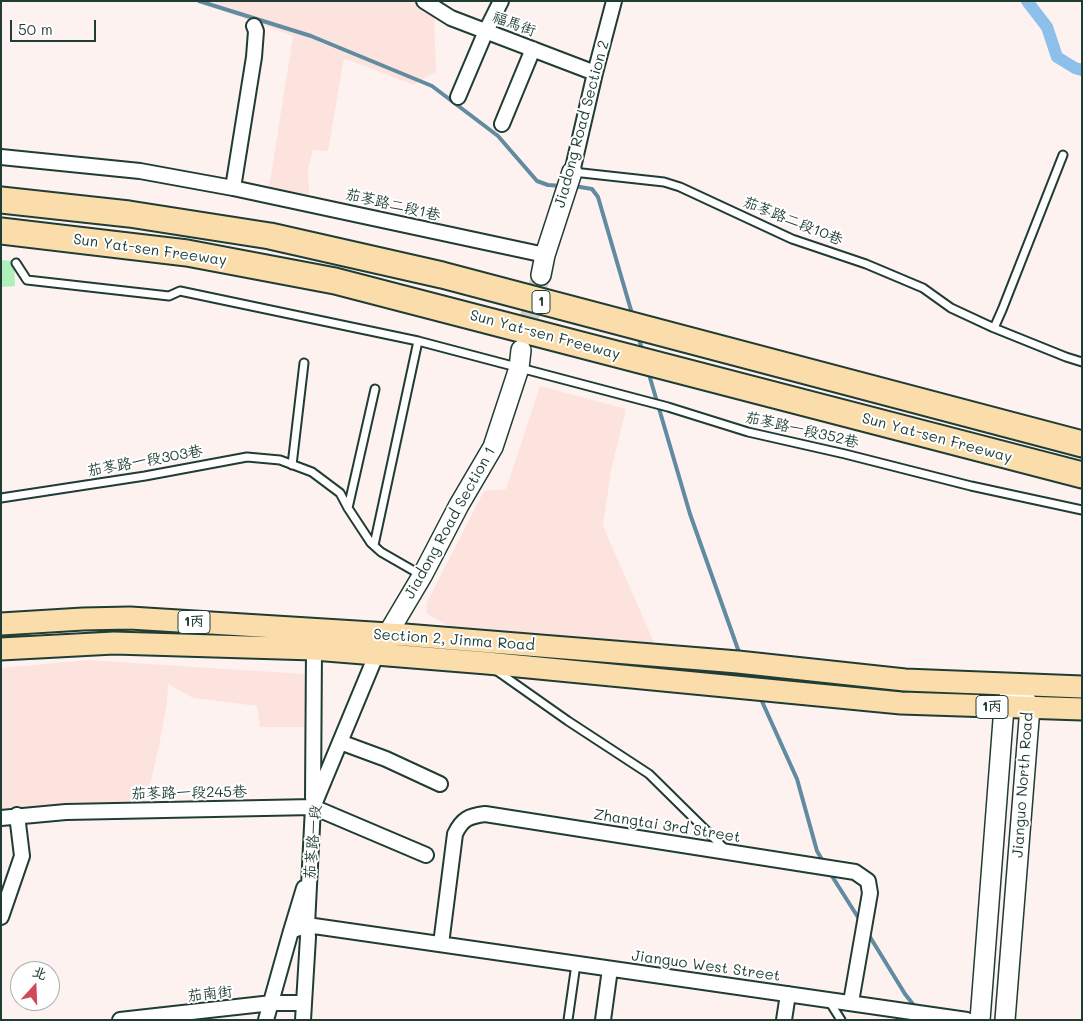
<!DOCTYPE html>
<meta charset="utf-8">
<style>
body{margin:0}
#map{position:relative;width:1083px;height:1021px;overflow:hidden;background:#fef2f0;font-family:Mali,"LXGW WenKai TC",sans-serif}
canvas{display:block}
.frame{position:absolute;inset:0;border:2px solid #1f3d34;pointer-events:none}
.north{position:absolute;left:10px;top:961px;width:50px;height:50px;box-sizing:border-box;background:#fff;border:1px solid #a5b1ae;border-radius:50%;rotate:20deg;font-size:14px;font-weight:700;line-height:20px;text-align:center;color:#1f3d34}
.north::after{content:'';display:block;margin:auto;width:18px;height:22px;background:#d1495b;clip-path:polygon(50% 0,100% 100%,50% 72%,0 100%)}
.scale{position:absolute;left:10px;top:20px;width:86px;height:22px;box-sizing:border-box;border:2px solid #1f3d34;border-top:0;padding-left:6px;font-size:15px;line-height:18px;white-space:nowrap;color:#1f3d34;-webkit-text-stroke:4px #fff;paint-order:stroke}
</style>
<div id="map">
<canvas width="1083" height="1021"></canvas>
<div class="frame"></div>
<div class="north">北</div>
<div class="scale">50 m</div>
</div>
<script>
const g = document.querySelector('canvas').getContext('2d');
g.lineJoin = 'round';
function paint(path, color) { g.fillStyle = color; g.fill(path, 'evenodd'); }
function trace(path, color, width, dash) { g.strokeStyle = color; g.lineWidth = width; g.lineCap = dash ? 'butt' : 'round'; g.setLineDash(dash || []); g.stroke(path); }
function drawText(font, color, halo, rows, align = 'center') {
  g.font = font + ' Mali,"LXGW WenKai TC",sans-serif'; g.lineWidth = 4; g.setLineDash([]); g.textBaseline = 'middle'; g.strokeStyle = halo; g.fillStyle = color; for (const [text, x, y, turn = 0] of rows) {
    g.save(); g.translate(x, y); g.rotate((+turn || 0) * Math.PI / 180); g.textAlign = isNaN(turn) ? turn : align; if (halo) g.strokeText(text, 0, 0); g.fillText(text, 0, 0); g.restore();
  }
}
paint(new Path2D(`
 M195,1H414L434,15L436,72L413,85L344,58L328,151L313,150L308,169L309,194H268L293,36Z
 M540,386L626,409L611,471L603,526L656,647L456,630L427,614L426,604L484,491L506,489Z
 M88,660L305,674L304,727H260L257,706L193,698L168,684L167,704L158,751L148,794L139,812L1,820V668Z`), '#fde3de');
paint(new Path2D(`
 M1,260L14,261L15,286L1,287Z`), '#adf0ba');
trace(new Path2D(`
 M199,1L311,36L432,86L498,136L537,181L548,185L562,186
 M574,186L592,189L598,197L633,317
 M638,335L643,353
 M648,371L690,514L740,655
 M760,697L797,779L817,851L824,863
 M830,873L861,922
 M867,932L905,994L916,1008`), '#608ba1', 4);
trace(new Path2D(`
 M1027,1L1047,27L1057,57L1075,68L1082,70`), '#8cbfe9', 12);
trace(new Path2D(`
 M522,344L541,275`), '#d1ceca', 19, [19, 9]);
const lane = new Path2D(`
 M573,172L664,182L680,187L792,239L866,264L923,288L951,308L994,328L1066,357L1082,362
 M16,263L27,280L169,296L180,291L418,341L668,407L748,432L845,454L971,486L1082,510
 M994,328L1002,310L1063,155
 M292,465L304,363
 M1,498L145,476L247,457L280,460L312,472L340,493L348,508L371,543L381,552L421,575
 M348,508L375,389
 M374,545L418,341
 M497,671L568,721L649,774L726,850
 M829,1001L841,1020
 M568,1020L576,964`);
const street = new Path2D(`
 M424,1L451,18L595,73
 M458,97L486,31L501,1
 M502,124L533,49
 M1,157L140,171L233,188L545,255
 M572,172L595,73L614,1
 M233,188L254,57L256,31L254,26
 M340,742L386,759L440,784
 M313,798L314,649
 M1,818L66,812L313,807L426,855
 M1,917L22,856L17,815
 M291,931L304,888
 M441,944L455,834C462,819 469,816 485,814L855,872L868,881L870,893L851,1002
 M120,1020L272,1003H303
 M266,1020L291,931L307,925L313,807L377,653
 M303,1020L308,937L307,925L967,1020
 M603,1020L610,969
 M784,1020L788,994`);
const secondary = new Path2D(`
 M541,275L545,255L572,172
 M381,645L422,576L459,505L493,447L519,368L521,350
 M980,1020L1004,707L1011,694
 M1005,1020L1030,707L1015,684`);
const primary = new Path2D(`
 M1,624L83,619L130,618L405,635L738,662L905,680L1082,687
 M1,649L114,643L314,649L487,663L901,703L1082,709`);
const highway = new Path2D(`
 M1,200L129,214L270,236L442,275L1082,444
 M1,231L187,253L335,281L1082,475`);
trace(lane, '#1f3d34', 11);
trace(street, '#1f3d34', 18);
trace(secondary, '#1f3d34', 22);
trace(primary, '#1f3d34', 25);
trace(highway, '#1f3d34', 29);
trace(lane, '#fff', 7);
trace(street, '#fff', 14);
trace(secondary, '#fff', 19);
trace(primary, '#fbddab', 21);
trace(highway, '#fbddab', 25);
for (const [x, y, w] of [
 [541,302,18],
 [194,622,32],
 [992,707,32]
]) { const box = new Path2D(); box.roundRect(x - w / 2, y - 11.5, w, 23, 4); g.fillStyle = '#fff'; g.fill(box); trace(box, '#1f3d34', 1); }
drawText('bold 14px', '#1f3d34', null, [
 ["1",541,302],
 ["1丙",194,622],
 ["1丙",992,707]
]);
drawText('15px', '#1f3d34', '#fff', [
 ["福馬街",514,24,20],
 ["Jiadong Road Section 2",582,124,-75],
 ["茄苳路二段1巷",393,205,13],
 ["茄苳路二段10巷",793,221,22],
 ["Sun Yat-sen Freeway",150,250,8],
 ["Sun Yat-sen Freeway",545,335,15],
 ["茄苳路一段352巷",802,430,13],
 ["Sun Yat-sen Freeway",937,438,15],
 ["茄苳路一段303巷",145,461,-10],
 ["Jiadong Road Section 1",450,523,-61],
 ["Section 2, Jinma Road",454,640,4],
 ["Jianguo North Road",1023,785,-86],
 ["茄苳路一段245巷",189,793,-1],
 ["Zhangtai 3rd Street",667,826,9],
 ["茄苳路一段",313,842,-85],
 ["Jianguo West Street",706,966,8],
 ["茄南街",210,994,-6]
]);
</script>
